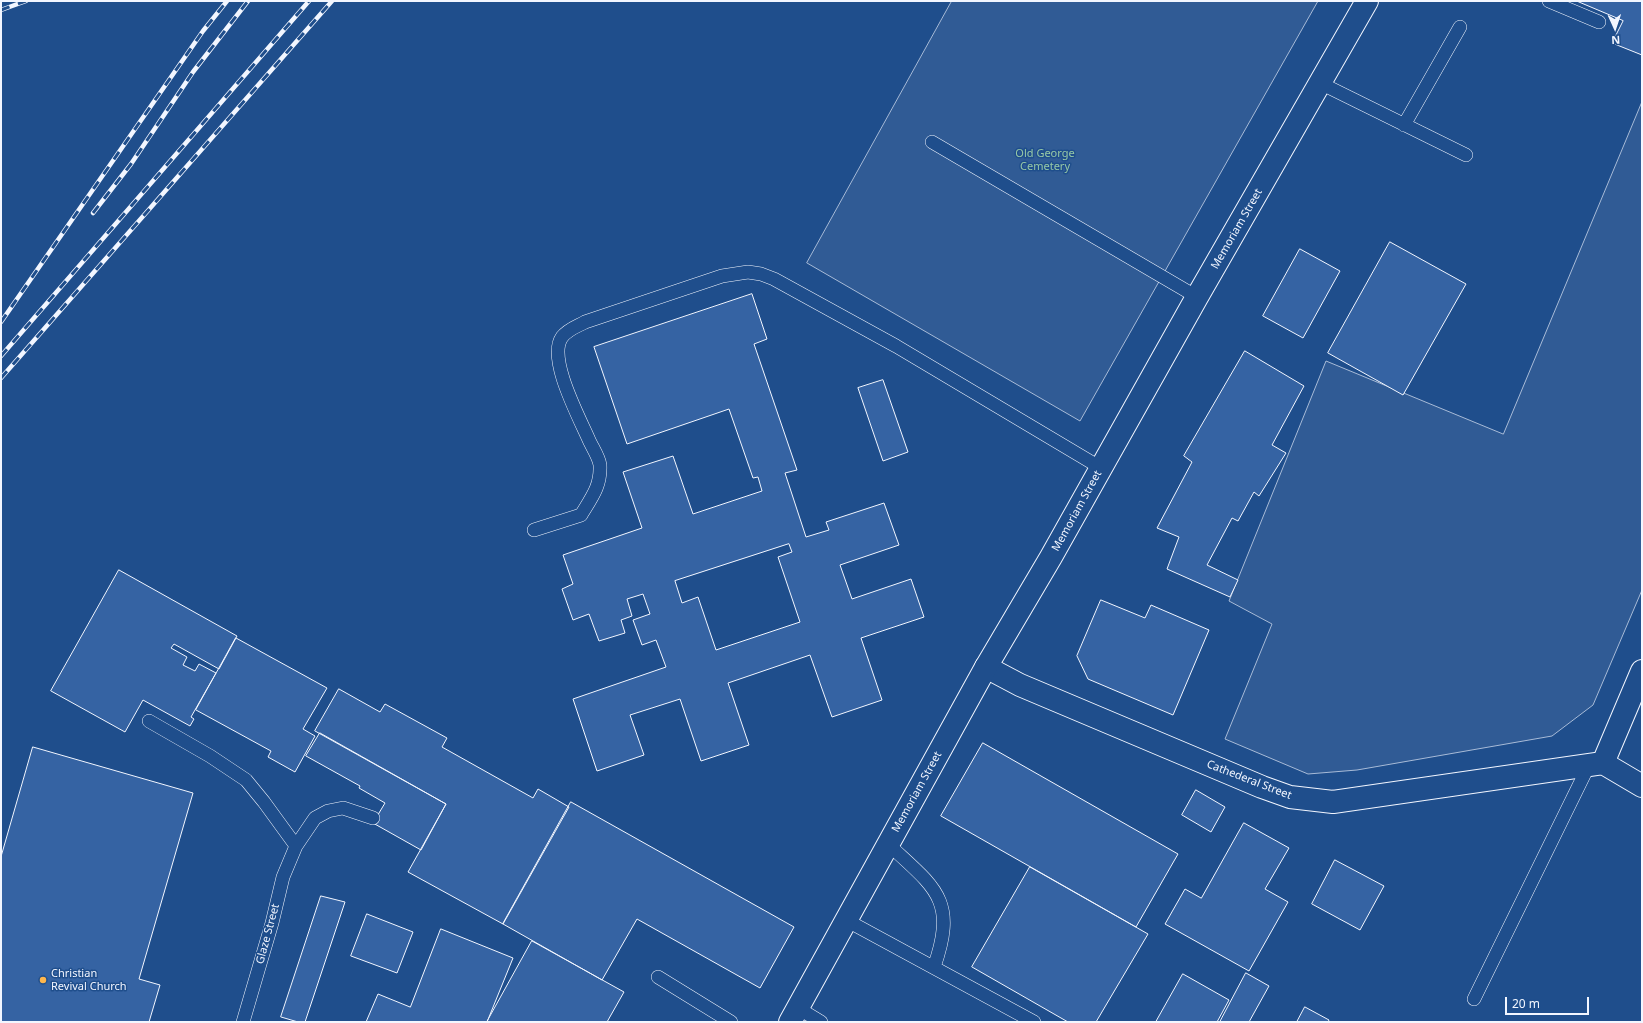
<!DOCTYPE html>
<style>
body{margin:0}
#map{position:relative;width:1643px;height:1023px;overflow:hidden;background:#1f4e8c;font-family:"Noto Sans",sans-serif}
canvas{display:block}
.frame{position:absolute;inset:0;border:2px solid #f2f6ff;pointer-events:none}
.north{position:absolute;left:1595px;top:8px;width:40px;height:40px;-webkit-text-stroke:3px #1f4e8c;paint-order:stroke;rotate:177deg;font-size:11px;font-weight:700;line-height:16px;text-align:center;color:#f2f6ff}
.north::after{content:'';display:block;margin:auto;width:14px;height:18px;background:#f2f6ff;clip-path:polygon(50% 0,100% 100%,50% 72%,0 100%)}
.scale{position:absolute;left:1505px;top:997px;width:84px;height:18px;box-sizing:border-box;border:2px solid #f2f6ff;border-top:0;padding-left:5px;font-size:12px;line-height:14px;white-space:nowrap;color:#f2f6ff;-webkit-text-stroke:3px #1f4e8c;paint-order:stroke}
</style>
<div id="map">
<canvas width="1643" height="1023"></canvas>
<div class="frame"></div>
<div class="north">N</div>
<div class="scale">20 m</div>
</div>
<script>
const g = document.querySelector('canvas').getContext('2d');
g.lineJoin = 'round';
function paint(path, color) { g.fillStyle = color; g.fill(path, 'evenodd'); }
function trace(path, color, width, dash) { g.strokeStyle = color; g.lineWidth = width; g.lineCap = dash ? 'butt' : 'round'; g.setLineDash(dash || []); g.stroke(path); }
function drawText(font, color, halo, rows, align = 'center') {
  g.font = font + ' "Noto Sans",sans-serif'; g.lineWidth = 3; g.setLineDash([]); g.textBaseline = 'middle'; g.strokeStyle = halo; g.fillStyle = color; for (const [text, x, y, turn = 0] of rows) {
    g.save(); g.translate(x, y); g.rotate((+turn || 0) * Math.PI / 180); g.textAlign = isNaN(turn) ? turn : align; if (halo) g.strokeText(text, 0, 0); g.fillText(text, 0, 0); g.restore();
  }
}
const built = new Path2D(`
 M952,1H1318L1080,421L807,263Z
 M1642,102V590L1593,705L1552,736L1357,770L1308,774L1225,739L1272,624L1229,601L1326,361L1503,434Z`);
paint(built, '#305b95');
trace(built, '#a8bbd7', 1);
const building = new Path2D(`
 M1577,1H1642V55L1612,43L1623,21Z
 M1390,242L1466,284L1403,395L1328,353Z
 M1300,249L1340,271L1303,338L1263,316Z
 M752,294L767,339L754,344L797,470L785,473L806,537L829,530L826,522L884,503L899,545L840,565L852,599L911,579L924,617L861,638L882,700L832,717L810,655L728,683L749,745L701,761L680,699L630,715L644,755L597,771L573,699L666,667L656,640L642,645L633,620L650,614L643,594L627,599L632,616L621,620L625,633L599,641L589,614L573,620L562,589L573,584L563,555L642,528L623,472L673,456L693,514L762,491L758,477L753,478L729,409L627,444L594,347ZM789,544L792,552L778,557L800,622L716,650L698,597L682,603L675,581Z
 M1245,351L1304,386L1272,445L1286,453L1259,496L1254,492L1238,521L1232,518L1207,565L1238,580L1230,597L1167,569L1179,537L1157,528L1192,462L1184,456Z
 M883,380L908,452L883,461L858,388Z
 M119,570L237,636L219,669L174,644L171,648L187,657L183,665L195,671L199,664L216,673L191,717L194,719L190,726L143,700L125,732L51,691Z
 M1101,600L1145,618L1151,605L1209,630L1173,715L1088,679L1077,656Z
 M236,638L327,688L303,729L315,736L295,772L268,757L271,751L196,710Z
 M339,689L380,712L385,704L447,738L442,747L533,798L538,789L569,807L503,924L408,872L446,804L315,731Z
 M320,733L446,804L421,850L373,823L385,803L359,788L360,786L306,756Z
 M983,743L1178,854L1136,927L941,816Z
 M33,747L193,793L139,979L160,985L149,1022H1V857Z
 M1196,790L1225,807L1211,832L1182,815Z
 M571,802L794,927L760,988L637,919L602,980L503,924Z
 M1244,823L1289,848L1265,889L1288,902L1249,971L1165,924L1185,889L1201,898Z
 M1335,860L1384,886L1360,930L1312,904Z
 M1030,867L1148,934L1096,1022H1068L972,967Z
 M321,896L345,902L305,1022H298L281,1017Z
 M367,914L413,932L397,973L351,956Z
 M441,929L513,958L487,1022H366L378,994L410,1007Z
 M532,941L624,992L607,1022H487Z
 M1246,973L1269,986L1249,1022H1220Z
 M1183,974L1229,1000L1217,1022H1156Z
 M1305,1007L1329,1020L1328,1022H1297Z`);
paint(building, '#3563a3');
trace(building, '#f2f6ff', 1);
const service = new Path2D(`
 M1549,1L1599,22
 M1320,83L1466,155
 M1404,125L1460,27
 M932,142L1197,297
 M534,530L581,515C592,497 601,486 600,465C599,457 592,447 589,440C579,417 547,358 562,337C568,329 578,326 585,322L722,276L748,272L761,274L774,279L896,346L1101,468
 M149,721L210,756L246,780L264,802L296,846
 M888,844C934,887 958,899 934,967
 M846,920L1034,1022
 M658,977L731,1022
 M1474,999L1589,765
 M798,1008L821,1022
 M243,1022L272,923L283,877L296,846L315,818L328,811L343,808L373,818`);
const minor = new Path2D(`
 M986,667L1020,685L1262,787L1290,797L1333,802L1603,763L1642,786
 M1603,763L1642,671`);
const tertiary = new Path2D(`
 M790,1022L986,667L1051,557L1197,297L1367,1`);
trace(service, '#f2f6ff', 14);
trace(minor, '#f2f6ff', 24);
trace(tertiary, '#f2f6ff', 24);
trace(service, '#1f4e8c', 13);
trace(minor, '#1f4e8c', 22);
trace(tertiary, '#1f4e8c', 22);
const rail = new Path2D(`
 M1,10L26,1
 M93,213L131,164L193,72L248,1
 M1,322L203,31L227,1
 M1,356L309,1
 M1,378L332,1`);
trace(rail, '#f2f6ff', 4.5);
trace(rail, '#1f4e8c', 3, [9]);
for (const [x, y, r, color] of [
 [43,980,4,"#ffb74d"]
]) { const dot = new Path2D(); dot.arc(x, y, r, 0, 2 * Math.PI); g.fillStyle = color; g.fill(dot); trace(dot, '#1f4e8c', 1.5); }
drawText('11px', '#97c8a6', '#1f4e8c', [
 ["Old George",1045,154],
 ["Cemetery",1045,167]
]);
drawText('11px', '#f2f6ff', '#1f4e8c', [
 ["Memoriam Street",1237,229,-60],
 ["Memoriam Street",1077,511,-61],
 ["Cathederal Street",1249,780,21],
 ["Memoriam Street",917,792,-61],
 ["Glaze Street",268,934,-75]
]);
drawText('11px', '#f2f6ff', '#1f4e8c', [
 ["Christian",51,974],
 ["Revival Church",51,987]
], 'left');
</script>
